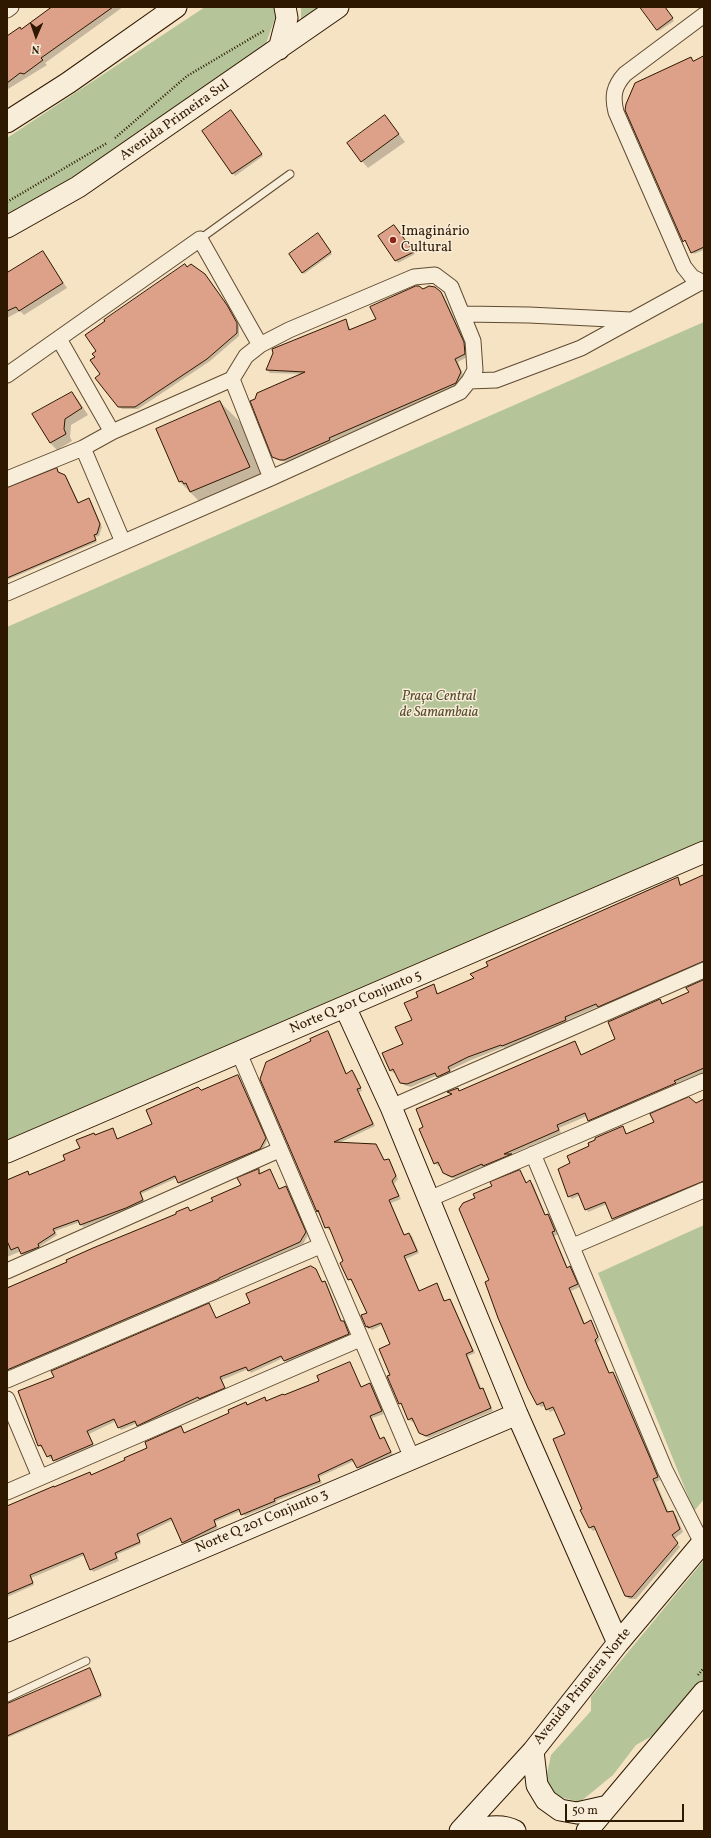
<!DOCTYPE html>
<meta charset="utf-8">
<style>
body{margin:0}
#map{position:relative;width:711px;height:1838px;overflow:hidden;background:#f5e3c4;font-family:Vollkorn,serif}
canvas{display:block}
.frame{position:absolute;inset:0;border:8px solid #2f1800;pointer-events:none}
.north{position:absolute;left:16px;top:16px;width:40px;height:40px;-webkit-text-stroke:3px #f8edd9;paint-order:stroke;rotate:182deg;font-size:11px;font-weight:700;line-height:16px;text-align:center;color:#2f1800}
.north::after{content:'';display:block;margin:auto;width:14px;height:18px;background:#2f1800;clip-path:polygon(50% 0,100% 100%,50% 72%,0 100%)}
.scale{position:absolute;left:565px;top:1804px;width:119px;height:18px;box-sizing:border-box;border:2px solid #2f1800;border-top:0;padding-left:5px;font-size:12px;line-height:14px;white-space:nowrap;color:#2f1800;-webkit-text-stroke:3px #f8edd9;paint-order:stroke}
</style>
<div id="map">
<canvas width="711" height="1838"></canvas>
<div class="frame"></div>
<div class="north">N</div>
<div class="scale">50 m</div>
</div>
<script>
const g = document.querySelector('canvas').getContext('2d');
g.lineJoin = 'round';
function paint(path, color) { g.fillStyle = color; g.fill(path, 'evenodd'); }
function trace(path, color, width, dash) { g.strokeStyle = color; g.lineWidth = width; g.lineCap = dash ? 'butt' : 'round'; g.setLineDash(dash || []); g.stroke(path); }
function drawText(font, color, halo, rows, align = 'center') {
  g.font = font + ' Vollkorn,serif'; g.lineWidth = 3; g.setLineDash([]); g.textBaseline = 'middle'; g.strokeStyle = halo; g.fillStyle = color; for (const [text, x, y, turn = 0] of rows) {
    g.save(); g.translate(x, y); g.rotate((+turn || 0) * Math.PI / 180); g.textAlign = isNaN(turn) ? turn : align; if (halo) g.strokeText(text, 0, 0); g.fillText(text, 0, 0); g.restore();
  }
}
paint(new Path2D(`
 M205,7H279L264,49L36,202L7,217V138Z
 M301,7H326L301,24Z
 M704,322V857L7,1156V627Z
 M704,1225V1499L694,1511L598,1273Z
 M704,1560V1679L661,1731L636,1745L613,1775L580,1802L555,1796L546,1779L551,1755L591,1711V1697Z`), '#b5c599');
paint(new Path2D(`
 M53,7H123L45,63L47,65L8,89L7,37L21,30Z
 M641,7H665L674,21L659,31Z
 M704,57V250L694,254L688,242L684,241L691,58L694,62Z
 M233,113L263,156L235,176L203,131Z
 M385,117L405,142L368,168L362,161Z
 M396,228L415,254L398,263L379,237Z
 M320,237L332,254L304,274L302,272Z
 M42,252L67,288L24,315L20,311L7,318V275Z
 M188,268L208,278L239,326V336L210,361L138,409H122L119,406Z
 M423,290L440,293L444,296L467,347V357L458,362L463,375L458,386L331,441L332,443L287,462L276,459L273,456L303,374L270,373L267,370L274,353L345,320L351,330L377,320Z
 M72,393L78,400L88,415L71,425L70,437L72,441L57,450L50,443L34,415Z
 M220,402L240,422L269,487L200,502L180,482Z
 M57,470L67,478L79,503L89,499L91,501L102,527L99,536L95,537L97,542L7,580V490Z
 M704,876V964L601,1009L599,1006L567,1020L568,1022L505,1049L504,1047L471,1060L450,1070L452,1074L441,1079L438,1075L411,1087L404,1085L396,1072L394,1073L391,1071L384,1054L405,1045L419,997L434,986L439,995L476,979L678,879L682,886Z
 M704,989V1072L676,1084L678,1086L591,1123L587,1116L559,1128L561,1133L511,1154L513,1157L487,1168L485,1166L456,1179L447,1176L441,1165L438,1166L435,1163L425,1128L451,1095L449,1093L457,1089L460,1091L574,1042L582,1056L616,1039L660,1000L664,1005Z
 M328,1032L347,1074L352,1071L355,1074L362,1091L359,1092L375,1126L339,1143L376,1145L385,1161L389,1160L391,1163L398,1179L394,1184L401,1199L391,1203L405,1236L409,1234L412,1236L419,1253L406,1259L420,1292L437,1285L445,1301L450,1300L452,1302L475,1353L468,1356L482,1390L485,1392L493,1411L429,1438L419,1433L414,1421L412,1422L409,1419L404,1406L400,1404L388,1376L391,1375V1344L382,1325L372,1330L367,1326L368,1314L353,1281L349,1280L344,1262L331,1229L329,1230L326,1227L317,1211L312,1042Z
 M238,1076L267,1141L262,1151L181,1185L177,1178L141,1194L145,1203L83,1227L80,1222L55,1231L57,1235L39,1247L40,1249L24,1255L21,1251L7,1257V1180L27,1172L30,1176L66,1160L96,1136L112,1129L118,1140L153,1125L201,1091Z
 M704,1100V1185L616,1221L607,1204L588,1212L580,1195L572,1199L569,1196L572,1164L591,1146L623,1127L627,1134Z
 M259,1170L261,1174L269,1170L280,1190L286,1187L288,1190L308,1235L303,1244L220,1280L221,1282L12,1370L10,1368L7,1361V1288L178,1215L188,1208L191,1212L214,1202L242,1186L239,1179Z
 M520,1171L527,1183L530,1181L533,1184L546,1216L551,1218L558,1234L554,1236L568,1268L570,1267L573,1271L580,1287L571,1291L585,1324L590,1321L593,1324L600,1340L597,1343L610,1374L613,1373L616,1376L654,1464L660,1480L656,1482L669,1513L672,1512L676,1515L683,1532L674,1539L680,1547L636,1599H629L625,1595L597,1529L593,1531L589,1527L583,1510L566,1434L555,1410L550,1412L545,1406L541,1407L538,1404L490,1281L476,1199Z
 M315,1269L323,1283L325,1282L327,1284L342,1322L346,1324L351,1336L287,1363L283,1358L251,1373L248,1369L222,1380L226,1390L202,1401L201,1400L141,1428L137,1423L121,1430L116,1421L89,1434L94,1446L57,1463L53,1458L50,1459L43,1448L39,1446L19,1392L56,1378L209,1304L216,1318L251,1303Z
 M350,1363L362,1388L370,1384L372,1386L384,1414L372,1418L381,1440L384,1438L386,1441L393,1455L360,1469L354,1461L319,1477L322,1483L276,1501L277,1503L245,1516L241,1511L215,1522L218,1528L185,1545L173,1520L138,1537L141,1544L116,1555L119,1561L93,1572L85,1555L31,1578L34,1585L7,1597V1509L89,1473L92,1476L127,1461L181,1428L185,1434L231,1413L245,1403L248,1405L264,1398L267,1402L284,1396L321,1382Z
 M91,1671L102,1697L7,1738V1705Z`), '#0003');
const building = new Path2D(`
 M52,7H113L41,58L43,60L24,74L20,73L7,83V36L20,27L21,29Z
 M640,7H665L673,18L657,30Z
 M704,56V247L691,253L685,240L683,242L625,110L626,104L635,83L691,57L693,61Z
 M231,110L262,154L232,174L202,131Z
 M385,115L399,134L361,162L347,143Z
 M394,225L414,252L395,261L378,236Z
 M318,233L331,252L302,273L289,254Z
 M43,251L63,283L19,311L16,307L7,311V273Z
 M185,264L187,267L191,264L205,274L227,305L237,323V333L207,359L135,407H118L95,378L100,374L90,360L95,357L92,354L96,351L85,335L105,321L104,320Z
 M416,286H419L423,289L429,286L435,287L441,292L464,342L465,354L455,359L461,372L456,383L329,438L330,440L284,460H280L272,457L250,401L255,399L257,393L305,372L266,370L273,353L272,349L346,319L349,330L376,319L370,307Z
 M72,392L82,408L65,419L64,429L66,434L50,443L32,414Z
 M220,401L250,467L190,492L186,483L184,484L182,481L179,482L156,429Z
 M57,468L58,472L65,475L78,503L89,498L100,524L97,534L94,535L96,540L7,578V488Z
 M704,875V961L598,1007L596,1004L565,1017L566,1020L502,1046L501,1045L468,1057L448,1067L450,1071L437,1077L435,1073L407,1084L400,1083L393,1069L390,1071L382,1053L403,1044L395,1027L412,1020L404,1003L418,997L416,992L434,984L437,994L474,978L470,974L488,966L486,962L513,950L678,877L680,885Z
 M704,980V1068L674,1081L676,1083L588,1121L585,1113L557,1125L559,1130L504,1154H512L483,1166L482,1164L452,1177L443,1173L438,1162L434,1164L419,1129L423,1127L416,1109L452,1094L447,1092L458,1088L459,1091L575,1041L581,1055L615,1039L608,1022L660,999L662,1004L689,992L686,988Z
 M328,1031L346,1074L352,1070L361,1088L357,1089L373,1124L334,1142L376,1144L384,1160L389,1159L396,1176L392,1181L399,1196L389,1200L404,1235L409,1233L417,1251L404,1256L419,1291L437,1283L444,1301L450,1299L473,1351L466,1354L480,1389L483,1388L491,1408L426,1436L419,1433L412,1418L408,1420L401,1403L399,1404L387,1376L390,1375L379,1349L390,1344L381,1323L368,1328V1326L366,1327L361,1315L367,1313L351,1279L348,1280L340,1263L343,1261L329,1227L325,1228L318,1210L317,1212L260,1079L266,1062L311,1041L310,1039Z
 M238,1075L266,1138L260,1149L178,1183L175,1176L140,1192L143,1200L126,1208L80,1225L78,1220L53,1229L55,1233L38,1244L39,1247L21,1254L18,1247L11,1250L7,1241V1180L28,1171L29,1175L65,1160L63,1155L80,1148L76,1140L94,1133L95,1135L113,1128L117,1139L152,1124L146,1110L198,1087L201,1090Z
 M689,1097L696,1103L704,1099V1181L612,1219L605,1202L585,1210L578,1193L568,1197L558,1169L570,1163L567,1156L589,1146L588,1143L595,1140V1138L623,1126L626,1134L654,1122L650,1114Z
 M259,1169V1174L270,1169L279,1189L286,1186L306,1232L300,1242L219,1278V1279L7,1370V1288L67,1262L66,1260L93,1248L176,1214V1212L188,1207L190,1211L213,1201L211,1198L241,1185L237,1178Z
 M520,1170L526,1183L530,1180L545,1215L548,1214L555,1231L552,1232L567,1268L570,1266L578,1284L569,1288L584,1324L591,1320L598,1337L595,1340L609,1373L613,1372L651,1460L658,1477L653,1479L667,1512L673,1511L680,1529L672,1535L678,1543L632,1597L625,1596L594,1526L589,1528L580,1510L582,1509L553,1439L565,1434L553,1407L546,1410L543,1402L537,1405L528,1388L498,1318L485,1282L489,1280L459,1209L463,1203L475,1198L473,1194L492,1186L490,1182Z
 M311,1266L316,1269L322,1282L325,1281L341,1321H344L349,1334L284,1361L281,1356L248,1371L246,1367L220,1377L225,1388L199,1399L198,1397L137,1426L135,1421L118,1428L114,1419L87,1431L93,1444L53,1461L51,1455L47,1457L41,1445L38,1446L18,1391L54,1377L51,1371L209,1303L216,1318L250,1303L246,1294Z
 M350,1362L361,1387L370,1383L382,1411L370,1416L380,1439L384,1437L391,1452L357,1468L352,1459L318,1475L320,1481L274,1499L275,1501L241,1515L239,1509L214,1520L216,1526L182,1543L171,1518L137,1534L140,1542L115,1553L117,1558L90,1570L83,1553L30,1575L33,1583L7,1594V1506L54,1486V1487L90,1472L91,1475L125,1460L124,1458L147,1448L145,1442L181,1426L184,1433L229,1413L228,1410L246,1402L247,1405L265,1397L266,1401L283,1394L284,1395L319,1381L317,1376Z
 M90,1668L101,1695L7,1736V1704Z`);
paint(building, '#dda089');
trace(building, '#2f1800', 1);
const lane = new Path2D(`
 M200,239L290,174
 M7,1698L86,1661`);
const street = new Path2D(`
 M7,10L11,7
 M704,15L625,74C614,86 612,96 616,112L684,267L692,277L704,283
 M463,314L529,315L631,320
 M59,339L112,432
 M7,375L200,239L260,345
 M232,379L271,478
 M469,381L496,380L581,348L701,282
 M83,448L123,542
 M7,479L83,448L112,432L232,379L246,356L260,345L289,330L414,277L435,275L451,287L473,341L475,370L469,381L460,392L271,478L7,593
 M239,1053L412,1458
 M391,1107L704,970
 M533,1154L665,1470L702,1543
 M429,1199L704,1081
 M573,1246L704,1190
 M7,1271L279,1150
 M7,1380L320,1246
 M7,1399L40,1477
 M7,1492L360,1339`);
const secondary = new Path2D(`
 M279,49L287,18L285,7
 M7,122L68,83L176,7
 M7,227L78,187L338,7
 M345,1007L391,1107L517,1414L618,1643
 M7,1152L704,852
 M7,1631L517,1414
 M533,1751L537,1785L546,1800L560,1810L577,1813L608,1806
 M460,1831L533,1751L618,1643L704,1541
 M472,1831C485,1827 502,1824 515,1831
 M587,1831L704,1692`);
trace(lane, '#604b31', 9);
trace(street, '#604b31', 17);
trace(secondary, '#2f1800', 23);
trace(new Path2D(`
 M115,138L187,76L265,30
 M7,202L107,143
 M698,1675L704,1668`), '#2f1800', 2.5, [1, 2]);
trace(lane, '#f8edd9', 7);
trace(street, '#f8edd9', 15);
trace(secondary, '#f8edd9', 21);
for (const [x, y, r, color] of [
 [393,240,4,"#8f2418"]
]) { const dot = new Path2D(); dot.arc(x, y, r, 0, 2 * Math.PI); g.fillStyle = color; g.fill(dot); trace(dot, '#f8edd9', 1.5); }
drawText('14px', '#2f1800', '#f8edd9', [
 ["Avenida Primeira Sul",175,121,-35],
 ["Norte Q 201 Conjunto 5",356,1003,-23],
 ["Norte Q 201 Conjunto 3",262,1522,-23],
 ["Avenida Primeira Norte",583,1687,-51]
]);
drawText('14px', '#2f1800', '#f8edd9', [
 ["Imaginário",401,232],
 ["Cultural",401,248]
], 'left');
drawText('italic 14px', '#574c2e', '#f8edd9', [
 ["Praça Central",439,697],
 ["de Samambaia",439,713]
]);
</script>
